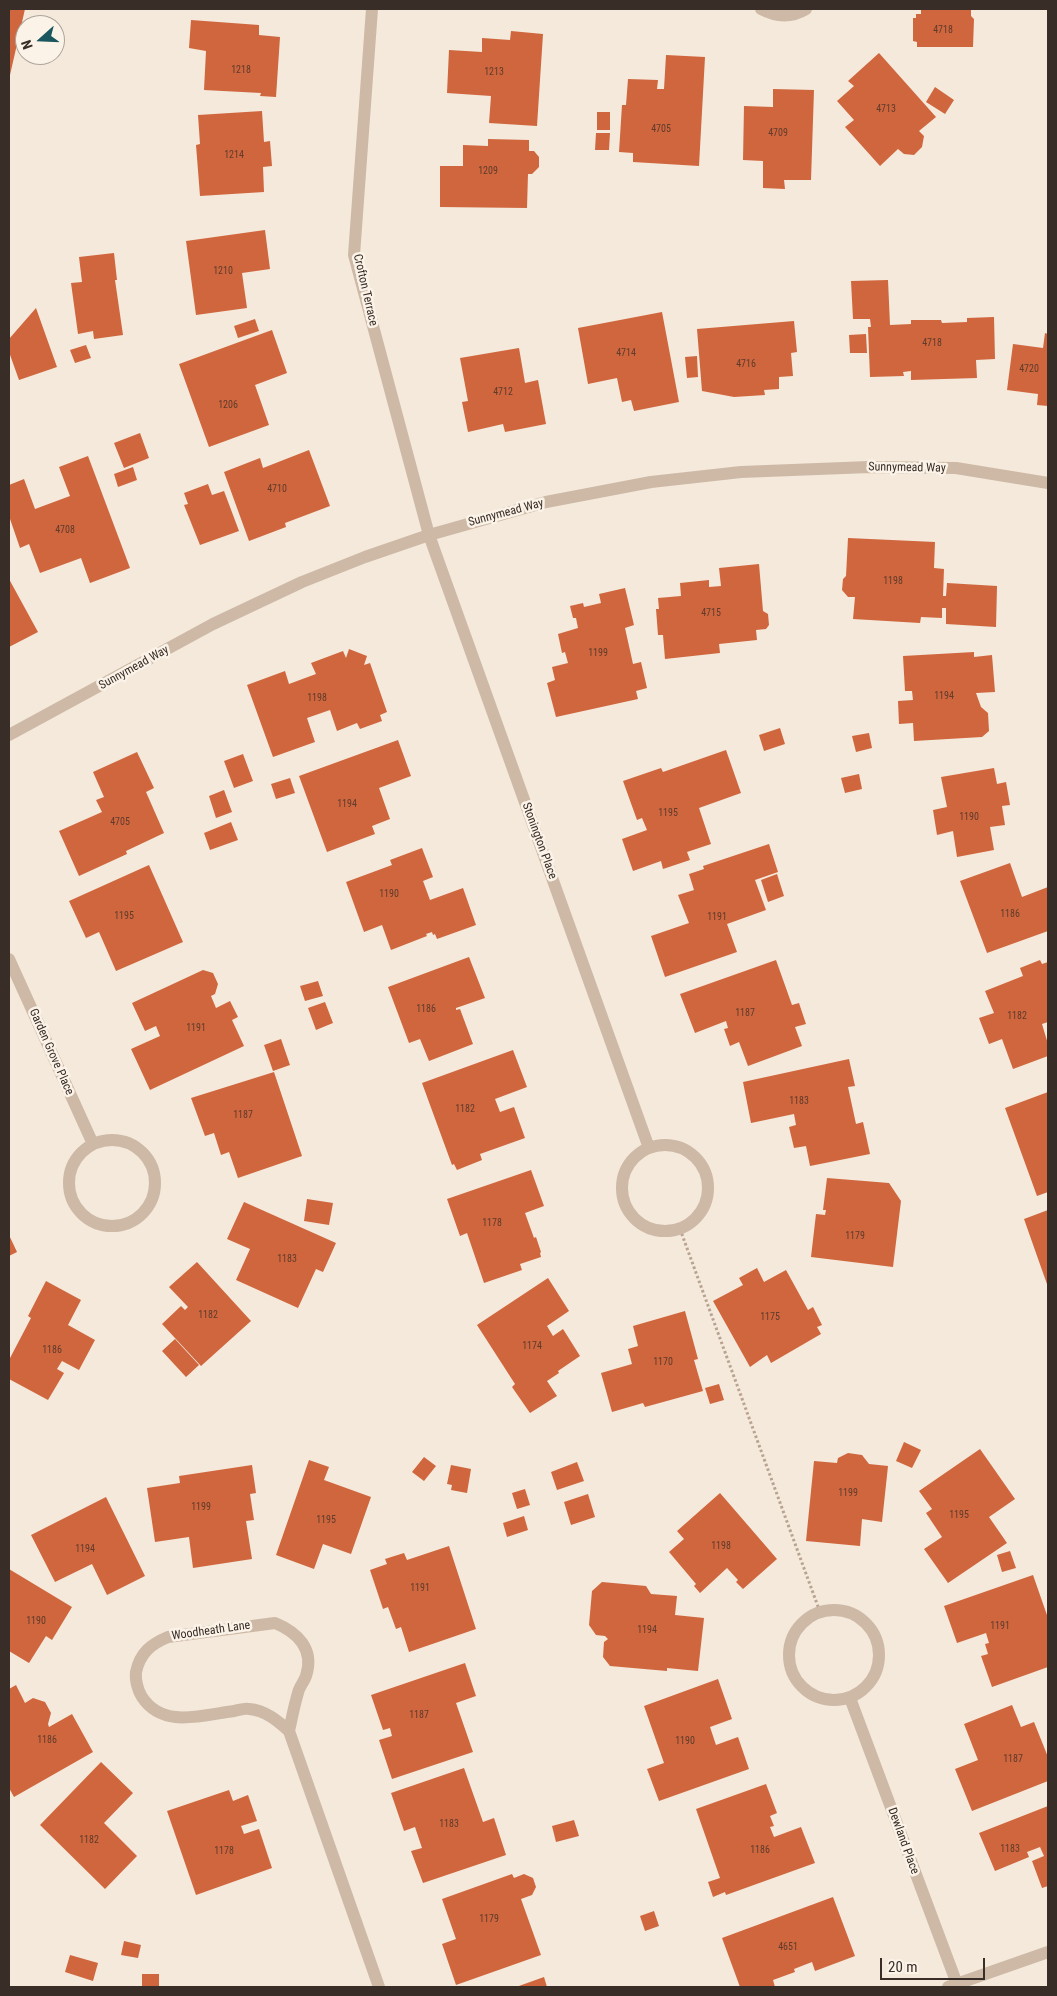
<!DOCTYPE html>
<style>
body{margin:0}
#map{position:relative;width:1057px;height:1996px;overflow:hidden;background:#f4e9db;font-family:"Roboto Condensed",sans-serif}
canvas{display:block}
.frame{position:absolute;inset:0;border:10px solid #382d27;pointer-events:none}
.north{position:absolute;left:15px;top:15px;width:50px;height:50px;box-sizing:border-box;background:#fbf3e8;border:1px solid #ada49b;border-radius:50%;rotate:250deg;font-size:14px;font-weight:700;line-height:20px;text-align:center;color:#382d27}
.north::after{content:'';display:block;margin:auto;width:18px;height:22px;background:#19565d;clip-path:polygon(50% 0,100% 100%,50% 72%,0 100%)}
.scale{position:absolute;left:880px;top:1958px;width:105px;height:22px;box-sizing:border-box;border:2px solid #382d27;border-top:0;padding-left:6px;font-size:15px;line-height:18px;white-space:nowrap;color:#382d27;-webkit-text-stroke:4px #fbf3e8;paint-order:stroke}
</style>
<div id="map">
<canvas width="1057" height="1996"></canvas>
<div class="frame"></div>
<div class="north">N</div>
<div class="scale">20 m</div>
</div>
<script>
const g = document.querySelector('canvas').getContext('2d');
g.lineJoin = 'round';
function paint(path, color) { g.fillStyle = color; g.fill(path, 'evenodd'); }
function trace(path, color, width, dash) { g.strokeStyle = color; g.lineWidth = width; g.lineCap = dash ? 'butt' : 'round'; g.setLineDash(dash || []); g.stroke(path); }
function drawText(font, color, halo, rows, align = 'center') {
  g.font = font + ' "Roboto Condensed",sans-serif'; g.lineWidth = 5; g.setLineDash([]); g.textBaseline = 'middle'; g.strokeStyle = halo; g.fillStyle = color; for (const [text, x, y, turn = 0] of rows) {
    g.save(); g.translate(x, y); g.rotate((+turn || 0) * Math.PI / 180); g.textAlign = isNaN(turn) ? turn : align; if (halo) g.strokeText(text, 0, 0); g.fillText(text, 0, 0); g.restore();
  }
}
paint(new Path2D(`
 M9,9H25L10,75H9Z
 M921,9H971V16L974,19L973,47H917V42L913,41V18H916V14H921Z
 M191,20L259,25V35L280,37L276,97L260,96L261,93L204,90L206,51L189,48Z
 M511,31L543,34L537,126L489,123L491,96L447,93L449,50L482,52V38L510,40Z
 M879,53L936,117L919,131L924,136L922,147L914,155L904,154L898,149L880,166L845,127L854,120L837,101L854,86L848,81Z
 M666,55L705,57L699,166L633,162V153L619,152L622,105H626L628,79L658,80L657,89H664Z
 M935,87L954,100L945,114L926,102Z
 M773,89L814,90L811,180H784L785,189L763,188V161L743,160L744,106L773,107Z
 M262,111L264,142L270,141L272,166L263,167L264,192L200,196L196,145L200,144L198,115Z
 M597,112H610V130H597Z
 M596,133H610L609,150H595Z
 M488,139L529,140V151H534L539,157V167L532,174H528L527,208L440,207V166H463V145L488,146Z
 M265,230L270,269L242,273L247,308L196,315L186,241Z
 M114,253L117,280H115L123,335L94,339L93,331L78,334L71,283L82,282L79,257Z
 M888,280L890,325L911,324V320H941L942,323L967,322V318L994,317L995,359L976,360L977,378L911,380V371L903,372L904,376L870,377L868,327H871L870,319H853L851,281Z
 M36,308L57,367L19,380L9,352V339Z
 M662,312L679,402L634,411L631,400L622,402L617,378L588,384L578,328Z
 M255,319L259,331L238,338L234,326Z
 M794,321L797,352L791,353L793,376L779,377V389L764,390L765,395L734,397L702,391L697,329Z
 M272,330L287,373L255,385L269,425L209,447L179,364Z
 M1045,333L1048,334V406L1037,405L1038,394L1007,390L1013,344L1043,348Z
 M866,334L867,353H850L849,335Z
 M86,345L91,358L75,363L70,350Z
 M519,348L525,383L538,380L546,424L505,432L503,424L468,432L462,402L468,401L460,358Z
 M697,356L698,377L687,378L685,357Z
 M140,433L149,458L124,468L114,443Z
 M309,450L330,506L285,523L286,527L249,541L224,472L260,458L263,468Z
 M88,456L130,568L90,583L81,558L40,573L29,544L20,548L9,516V485L24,479L35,509L70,496L59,467Z
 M133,467L137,480L118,487L114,474Z
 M208,484L212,495L224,491L239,531L200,545L184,505L188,504L184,493Z
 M848,538L935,542L934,568L944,569L943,596H946L947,583L997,586L996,627L946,624V608H942V618L921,617L920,623L853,619L855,597H848L842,590L843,579L846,576Z
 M759,564L763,611L768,614L769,625L766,629L756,630L757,640L719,644L720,653L665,659L663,635H658L656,609H659L658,598L681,596L680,583L709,580V587L721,586L719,568Z
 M9,579L38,632L9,647Z
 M625,588L634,625L625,628L633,664L641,662L647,688L636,691L638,699L556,717L547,683L555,680L552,667L568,663L565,652L562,653L558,634L578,628L576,618H573L570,606L583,603L584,607L601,603L599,594Z
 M349,649L367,656L364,665L370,663L387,712L380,715L382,721L360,729L357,723L337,731L330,710L307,718L315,742L273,757L247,685L285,671L289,684L316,674L311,663L343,651L346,658Z
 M974,652V657L992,655L995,692L976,693L981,707L988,713L989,731L982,737L914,741L913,723L899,724L898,701L913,700L912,691H905L903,656Z
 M780,728L785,744L764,751L759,735Z
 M869,733L872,748L856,752L852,736Z
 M398,740L411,776L379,788L390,819L372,826L375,834L327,852L299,776Z
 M726,750L741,793L699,808L711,844L687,852L690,860L663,869L661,861L633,871L622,839L647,830L642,818L637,820L623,781L661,768L663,772Z
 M137,752L154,788L146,792L164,833L126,851L127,854L79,876L59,831L102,812L96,800L104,797L93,772Z
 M243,754L253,781L234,788L224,761Z
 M994,768L997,784L1006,782L1010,805L1002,806L1005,825L990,827L994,850L957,857L953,831L937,835L933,810L947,807L941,777Z
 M859,774L862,789L845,793L841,778Z
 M290,778L295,793L276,799L271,784Z
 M224,790L232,812L216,818L209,796Z
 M231,822L238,840L210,850L204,833Z
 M769,844L778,872L755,880L766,910L727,924L737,952L665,977L651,936L689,923L678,895L694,890L689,874L704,869L703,866Z
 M422,848L433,877L423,881L430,900L463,888L476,925L437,939L435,934L433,935L432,932L426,934L427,936L391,950L382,925L364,932L346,882L392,865L390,860Z
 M1010,863L1022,897L1048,887V931L987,953L960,881Z
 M149,865L183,942L116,971L99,932L86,938L69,901Z
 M777,874L784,896L768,902L761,880Z
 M469,957L485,998L456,1008V1010L460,1009L473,1044L429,1061L420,1039L409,1043L388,987Z
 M776,960L792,1005L799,1003L806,1024L795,1027L802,1046L748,1066L739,1042L730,1046L724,1029L728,1028L726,1021L695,1033L680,994Z
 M1040,960L1042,964L1048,962V1022L1042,1024L1048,1044V1056L1013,1069L1002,1039L989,1044L979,1018L994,1013L985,991L1023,976L1020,968Z
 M203,970L213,973L218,984L215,994L211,996L216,1008L230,1001L238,1017L232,1020L244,1046L150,1090L131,1049L160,1036L156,1026L145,1031L132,1003Z
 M318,981L323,996L305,1001L300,986Z
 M325,1002L333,1023L316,1030L308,1008Z
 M281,1039L290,1065L273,1071L264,1045Z
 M513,1050L527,1087L495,1099L500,1112L514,1107L525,1138L480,1154L482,1160L457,1170L454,1164L452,1165L422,1083Z
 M849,1059L855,1086L848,1087L856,1124L863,1122L870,1154L810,1166L806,1146L794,1148L789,1127L796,1125L794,1114L751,1123L743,1082Z
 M274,1072L302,1156L238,1178L229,1152L221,1155L214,1133L205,1136L191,1098Z
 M1048,1092V1192L1037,1196L1005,1108Z
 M531,1170L544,1206L525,1213L534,1238L536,1237L541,1252L540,1253L541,1257L520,1264L522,1270L484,1283L467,1233L460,1236L447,1199Z
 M827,1178L889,1183L901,1201L893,1267L811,1257L816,1214L825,1215L826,1210H823Z
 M307,1199L333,1203L329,1225L304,1221Z
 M244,1202L336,1243L323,1272L316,1269L298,1308L236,1280L250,1249L227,1239Z
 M1048,1210V1287L1024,1219Z
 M9,1235L17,1252L9,1256Z
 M197,1262L251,1321L201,1366L162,1324L181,1306L185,1310L188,1307L169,1287Z
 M757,1268L764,1282L786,1270L808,1310L813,1307L822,1325L817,1327L821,1334L771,1363L767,1355L750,1367L713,1301L743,1285L739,1278Z
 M548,1278L569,1311L547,1326L553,1336L563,1329L580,1356L558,1371L559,1373L547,1381L557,1396L530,1413L512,1387L515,1384L477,1325Z
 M46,1281L81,1300L68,1325L95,1340L79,1370L62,1361L57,1369L64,1373L48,1400L9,1379V1360L31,1318L28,1316Z
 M685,1311L698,1359L694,1360L703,1391L645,1407L643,1403L612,1412L601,1373L632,1364L628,1349L638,1346L633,1326Z
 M175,1339L199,1365L186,1377L162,1351Z
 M719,1384L724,1400L710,1404L705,1388Z
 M904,1442L921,1450L912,1468L896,1461Z
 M980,1449L1015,1499L989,1517L1007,1543L948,1583L924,1549L942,1537L926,1513L932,1509L919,1491Z
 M848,1453L862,1455L869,1464L888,1466L882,1522L862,1519L860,1546L806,1541L814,1461L837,1463L838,1458Z
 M424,1457L436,1466L424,1481L412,1472Z
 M309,1460L329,1467L324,1480L371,1497L351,1554L323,1544L314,1569L276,1555Z
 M577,1462L584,1481L557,1490L551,1472Z
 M252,1465L256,1493L250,1494L254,1520L246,1521L252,1559L193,1568L189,1537L155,1542L147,1488L180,1483L179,1476Z
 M451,1465L471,1469L467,1493L451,1490L452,1485L447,1484Z
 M525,1489L530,1505L517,1509L512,1493Z
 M720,1493L777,1559L743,1589L736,1582L738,1580L727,1568L700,1593L694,1586L696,1584L669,1552L684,1539L677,1531Z
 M588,1494L595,1517L571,1525L564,1502Z
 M106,1497L145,1576L107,1595L92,1564L55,1582L31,1535Z
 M524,1516L528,1530L507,1537L503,1523Z
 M449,1546L476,1629L409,1652L401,1627L396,1629L388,1607L383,1609L370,1570L387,1564L385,1559L404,1553L407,1560Z
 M1010,1551L1016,1568L1002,1572L997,1555Z
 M9,1569L72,1607L52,1640L46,1636L29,1663L9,1651Z
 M1033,1575L1048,1618V1667L992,1687L981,1656L988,1654L985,1644L989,1643L986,1633L957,1643L944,1606Z
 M602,1582L646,1586L651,1594L677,1596L675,1615L704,1618L698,1671L667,1668V1671L610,1666L603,1657L604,1642L608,1639L605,1636L596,1635L589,1625L592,1591Z
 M465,1663L476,1696L456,1703L473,1752L392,1779L379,1740L392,1736L390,1728L383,1730L371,1695Z
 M718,1679L732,1719L710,1727L716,1745L738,1737L749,1769L659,1801L647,1769L664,1763L644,1706Z
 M16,1685L25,1703L33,1698L45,1702L51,1713L48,1724L49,1727L72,1714L93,1752L14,1797L9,1788V1689Z
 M1012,1705L1021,1727L1034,1722L1048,1757V1781L972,1811L955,1769L978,1760L964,1724Z
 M101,1762L133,1793L104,1823L137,1856L105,1889L40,1825Z
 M464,1768L483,1822L494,1818L506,1855L423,1883L411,1851L422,1848L415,1827L404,1831L391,1793Z
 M766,1784L777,1813L770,1816L774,1826L770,1827L774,1837L801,1827L815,1863L726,1895L725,1892L713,1897L708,1882L720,1878L696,1809Z
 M229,1790L233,1801L248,1795L257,1821L241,1826L244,1834L259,1829L272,1868L196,1895L167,1811Z
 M1048,1806V1886L1042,1888L1032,1861L1044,1856L1040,1847L1027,1852L1029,1857L995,1871L979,1833Z
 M574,1820L579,1836L556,1842L552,1826Z
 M512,1874L514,1878L524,1874L533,1878L536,1887L532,1895L521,1899L541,1955L456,1985L442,1944L456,1939L442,1899Z
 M833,1897L855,1956L815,1971L812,1962L794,1969L795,1972L773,1980L775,1987H740L722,1938Z
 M654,1911L659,1926L645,1931L640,1916Z
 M124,1941L141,1945L138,1958L121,1955Z
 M70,1955L98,1963L93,1981L65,1972Z
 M142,1974H159V1987H142Z
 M544,1977L547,1987H516Z`), '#d0663d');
trace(new Path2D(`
 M680,1229L820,1612`), '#b9a390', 3, [2.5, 2.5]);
trace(new Path2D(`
 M372,9L354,255L429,535L649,1148
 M761,9C776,17 791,18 806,9
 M9,735L213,624L302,582L365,557L429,535L546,502L651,482L741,472L869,467L956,468L1048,483
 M9,959L93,1144
 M69 1183a43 43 0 1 1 86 0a43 43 0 1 1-86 0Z
 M622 1188a43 43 0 1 1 86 0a43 43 0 1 1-86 0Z
 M789 1655a45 45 0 1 1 90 0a45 45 0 1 1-90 0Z
 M850,1698L957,1984
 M289,1731C292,1718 294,1706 298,1693C299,1687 304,1682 306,1676C315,1649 297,1632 275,1623L168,1637C151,1644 140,1653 136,1672C135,1680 138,1691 142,1697C163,1729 202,1715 234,1711C239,1710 245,1708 249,1709C265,1710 278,1721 289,1731L379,1987
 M948,1987L1048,1952`), '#cdb9a6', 12);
drawText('10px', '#5e3b2c', null, [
 ["4718",943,30],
 ["1218",241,70],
 ["1213",494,72],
 ["4713",886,109],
 ["4705",661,129],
 ["4709",778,133],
 ["1214",234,155],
 ["1209",488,171],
 ["1210",223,271],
 ["4718",932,343],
 ["4714",626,353],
 ["4716",746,364],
 ["4720",1029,369],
 ["4712",503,392],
 ["1206",228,405],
 ["4710",277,489],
 ["4708",65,530],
 ["1198",893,581],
 ["4715",711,613],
 ["1199",598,653],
 ["1194",944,696],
 ["1198",317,698],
 ["1194",347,804],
 ["1195",668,813],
 ["1190",969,817],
 ["4705",120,822],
 ["1190",389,894],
 ["1186",1010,914],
 ["1195",124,916],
 ["1191",717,917],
 ["1186",426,1009],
 ["1187",745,1013],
 ["1182",1017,1016],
 ["1191",196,1028],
 ["1183",799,1101],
 ["1182",465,1109],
 ["1187",243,1115],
 ["1178",492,1223],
 ["1179",855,1236],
 ["1183",287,1259],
 ["1182",208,1315],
 ["1175",770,1317],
 ["1174",532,1346],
 ["1186",52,1350],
 ["1170",663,1362],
 ["1199",848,1493],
 ["1199",201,1507],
 ["1195",959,1515],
 ["1195",326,1520],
 ["1198",721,1546],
 ["1194",85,1549],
 ["1191",420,1588],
 ["1190",36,1621],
 ["1191",1000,1626],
 ["1194",647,1630],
 ["1187",419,1715],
 ["1186",47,1740],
 ["1190",685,1741],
 ["1187",1013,1759],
 ["1183",449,1824],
 ["1182",89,1840],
 ["1183",1010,1849],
 ["1186",760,1850],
 ["1178",224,1851],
 ["1179",489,1919],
 ["4651",788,1947]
]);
drawText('12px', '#382d27', '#fbf3e8', [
 ["Crofton Terrace",365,290,77],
 ["Sunnymead Way",907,468,1],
 ["Sunnymead Way",506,513,-15],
 ["Sunnymead Way",134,668,-29],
 ["Stonington Place",539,841,70],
 ["Garden Grove Place",51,1052,66],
 ["Woodheath Lane",211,1631,-8],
 ["Dewland Place",903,1841,70]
]);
</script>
